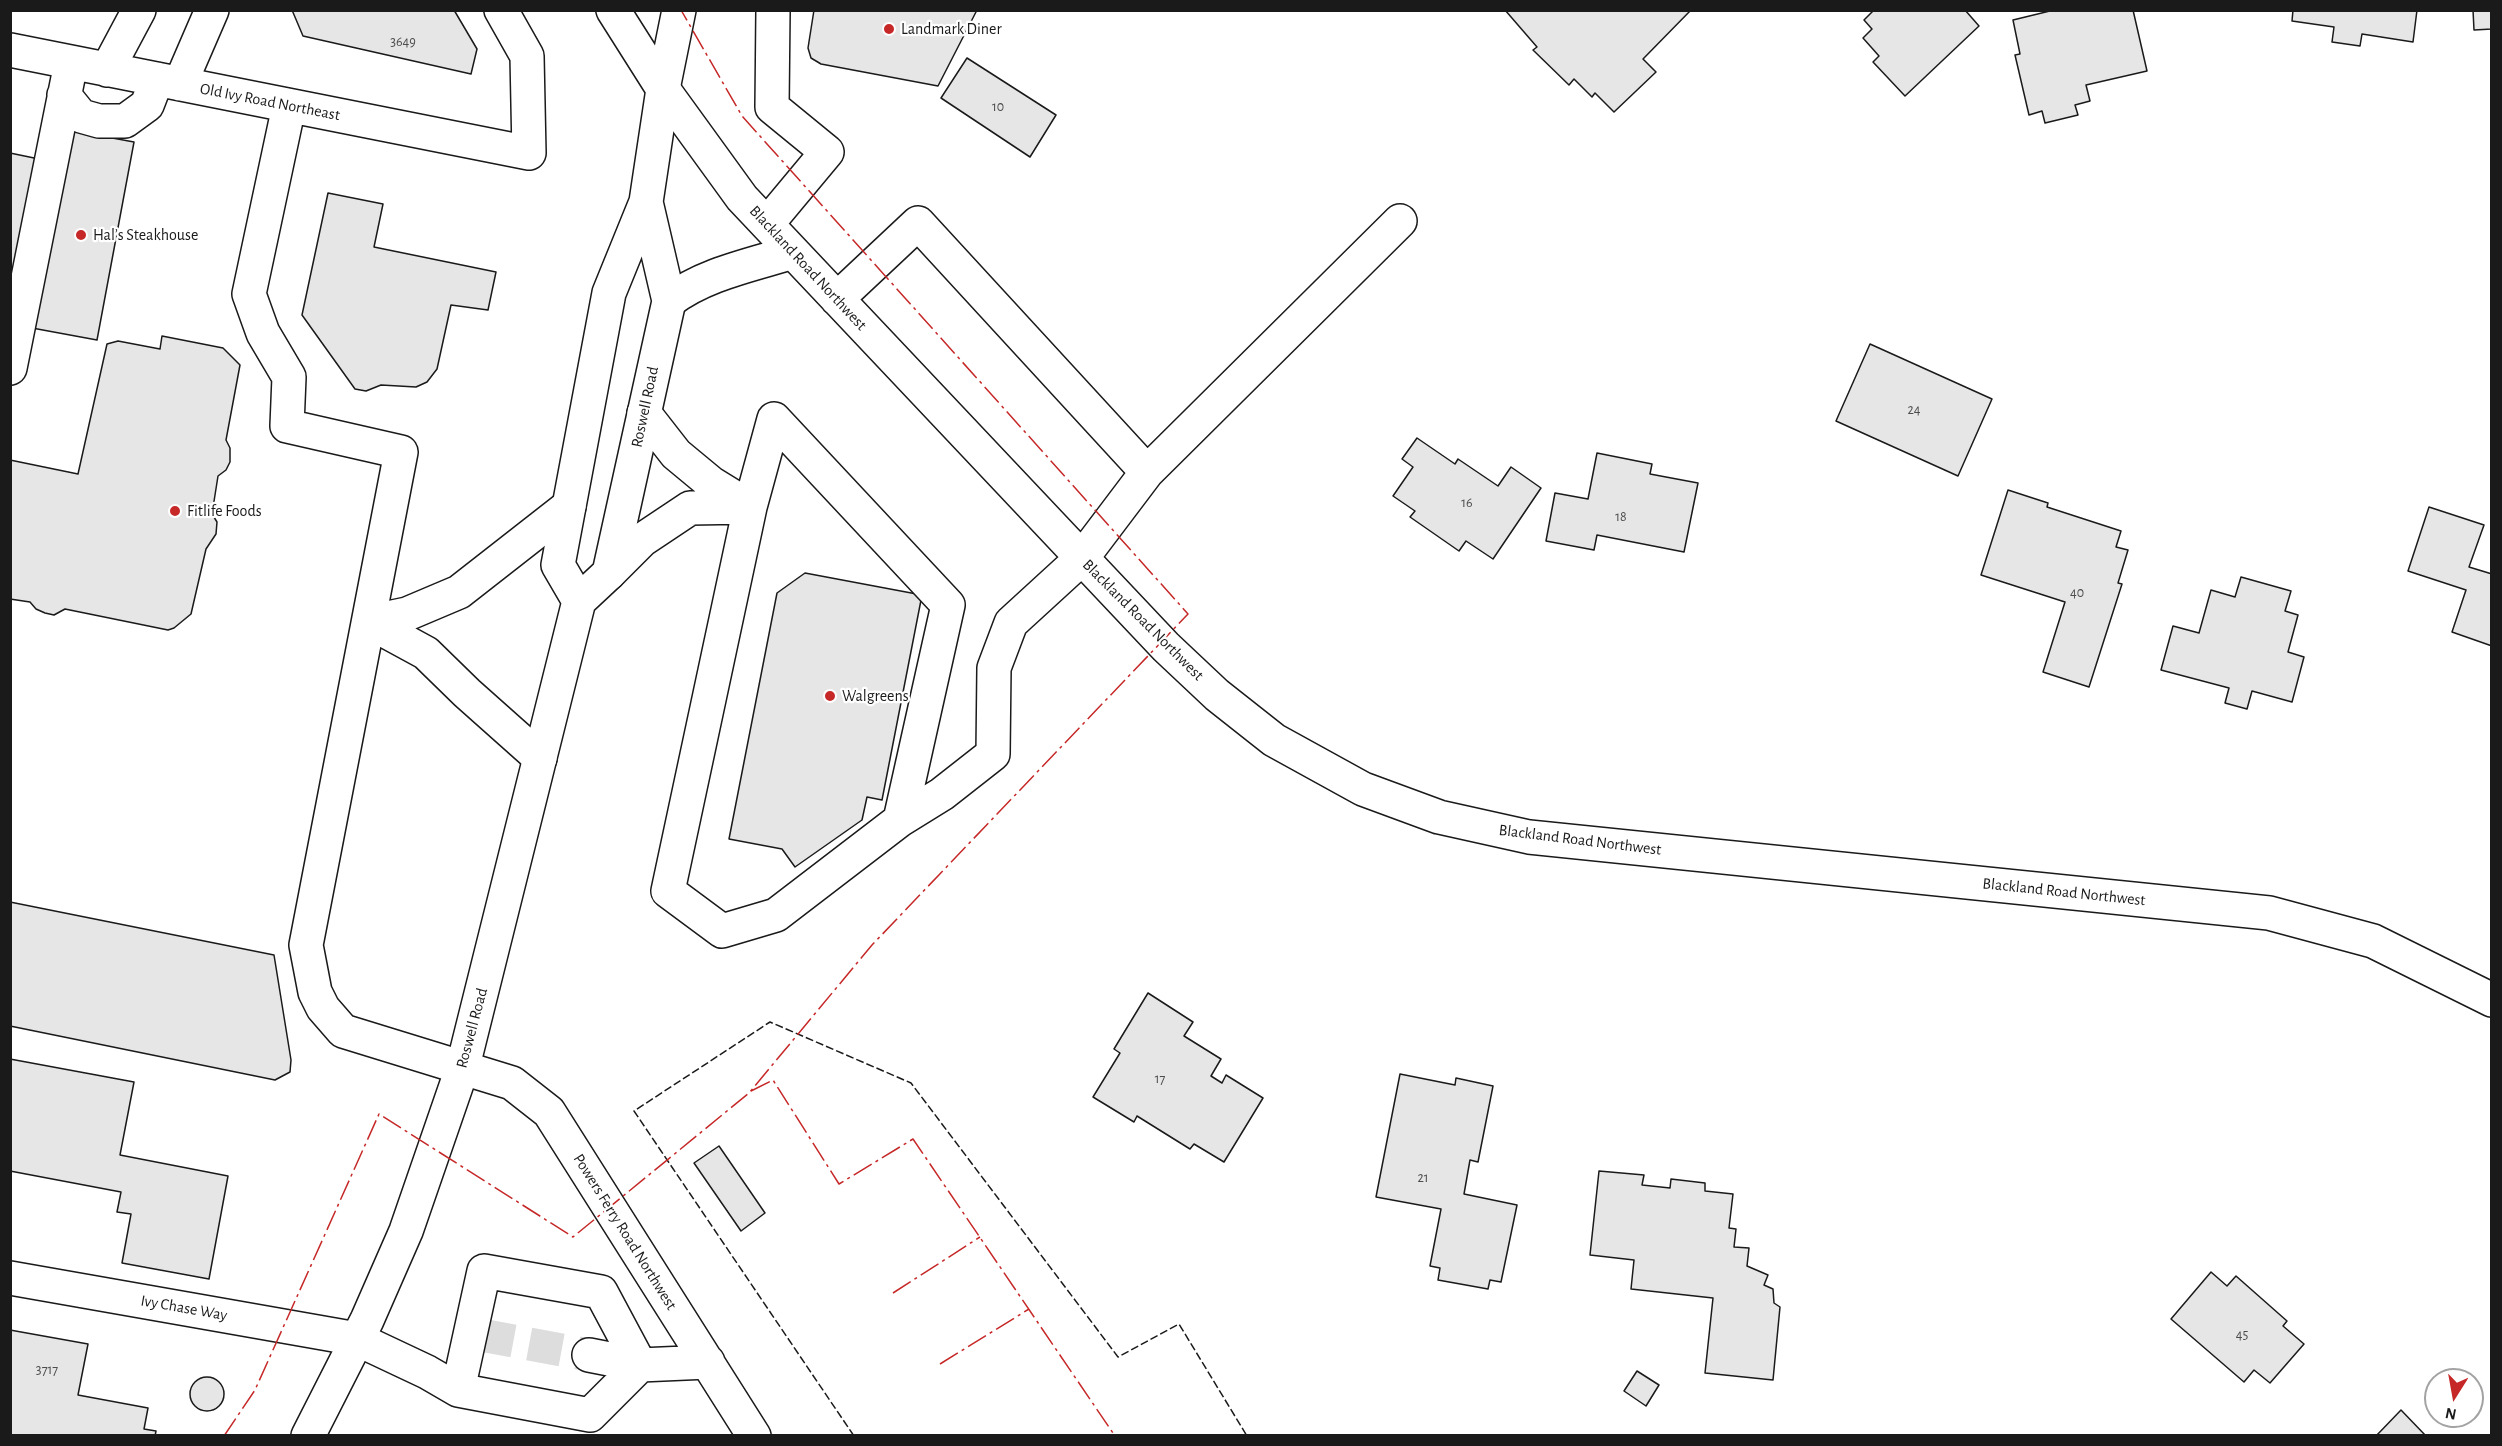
<!DOCTYPE html>
<meta charset="utf-8">
<style>
body{margin:0}
#map{position:relative;width:2502px;height:1446px;overflow:hidden;background:#fff;font-family:"Alegreya Sans",sans-serif}
canvas{display:block}
.frame{position:absolute;inset:0;border:12px solid #1a1a1a;pointer-events:none}
.north{position:absolute;left:2424px;top:1368px;width:60px;height:60px;box-sizing:border-box;background:#fff;border:2px solid #a3a3a3;border-radius:50%;rotate:191deg;font-size:16px;font-weight:700;line-height:24px;text-align:center;color:#1a1a1a}
.north::after{content:'';display:block;margin:auto;width:21px;height:27px;background:#c62828;clip-path:polygon(50% 0,100% 100%,50% 72%,0 100%)}
</style>
<div id="map">
<canvas width="2502" height="1446"></canvas>
<div class="frame"></div>
<div class="north">N</div>
</div>
<script>
const g = document.querySelector('canvas').getContext('2d');
g.lineJoin = 'round';
function paint(path, color) { g.fillStyle = color; g.fill(path, 'evenodd'); }
function trace(path, color, width, dash) { g.strokeStyle = color; g.lineWidth = width; g.lineCap = dash ? 'butt' : 'round'; g.setLineDash(dash || []); g.stroke(path); }
function drawText(font, color, halo, rows, align = 'center') {
  g.font = font + ' "Alegreya Sans",sans-serif'; g.lineWidth = 4.5; g.setLineDash([]); g.textBaseline = 'middle'; g.strokeStyle = halo; g.fillStyle = color; for (const [text, x, y, turn = 0] of rows) {
    g.save(); g.translate(x, y); g.rotate((+turn || 0) * Math.PI / 180); g.textAlign = isNaN(turn) ? turn : align; if (halo) g.strokeText(text, 0, 0); g.fillText(text, 0, 0); g.restore();
  }
}
const building = new Path2D(`
 M292,10H454L477,49L471,74L303,36Z
 M814,10H977L938,86L821,64L811,58L808,48Z
 M1505,10H1691L1643,59L1656,72L1614,112L1595,93L1592,97L1574,79L1569,85L1533,50L1537,47Z
 M1874,10H1965L1979,26L1905,96L1873,62L1879,56L1863,38L1872,29L1864,20Z
 M2054,10H2133L2147,71L2086,85L2090,101L2075,105L2078,115L2045,123L2042,111L2029,115L2015,55L2020,54L2013,20Z
 M2293,10H2417L2413,42L2362,34L2360,46L2332,42L2334,27L2292,21Z
 M2473,10H2492V29L2474,30Z
 M967,58L1056,115L1030,157L941,98Z
 M69,130L134,142L97,340L32,328Z
 M10,153L39,159L10,291Z
 M328,193L383,204L374,247L496,272L488,310L451,305L437,369L427,382L416,387L381,385L366,391L355,389L302,315Z
 M162,336L223,348L240,365L226,440L230,448V462L226,470L218,476L212,514L217,522L216,534L206,549L191,614L174,628L168,630L65,609L54,615L45,613L36,609L30,602L10,599V460L78,474L107,344L118,341L160,349Z
 M1870,344L1992,399L1958,476L1836,421Z
 M1417,438L1455,464L1458,459L1498,486L1511,467L1541,488L1493,559L1466,541L1459,551L1410,517L1415,511L1393,496L1413,467L1402,459Z
 M1597,453L1652,464L1650,474L1698,483L1684,552L1597,535L1594,550L1546,541L1555,493L1588,499Z
 M2008,490L2048,503L2047,507L2121,531L2116,547L2128,550L2118,583L2122,584L2089,687L2043,672L2065,602L1981,575Z
 M2429,507L2484,525L2469,567L2492,574V646L2452,632L2466,590L2408,571Z
 M805,573L922,595L882,800L867,797L862,820L795,867L782,849L729,839L777,593Z
 M2241,577L2291,591L2285,611L2298,615L2288,652L2304,657L2292,702L2252,691L2247,709L2225,703L2229,688L2161,670L2173,626L2199,633L2211,590L2235,597Z
 M10,902L274,955L291,1060L290,1072L275,1080L10,1026Z
 M1148,993L1193,1022L1184,1036L1221,1059L1211,1076L1222,1083L1226,1075L1263,1098L1224,1162L1194,1144L1190,1149L1137,1116L1134,1122L1093,1097L1120,1053L1114,1049Z
 M10,1059L134,1082L120,1155L228,1176L209,1279L122,1263L131,1214L117,1212L121,1192L10,1171Z
 M1400,1074L1455,1085L1456,1078L1493,1086L1478,1162L1470,1160L1464,1194L1517,1205L1501,1282L1490,1280L1488,1289L1438,1280L1440,1268L1430,1266L1441,1209L1376,1197Z
 M719,1146L765,1213L741,1231L694,1163Z
 M1599,1171L1644,1175L1642,1185L1670,1188L1671,1179L1705,1183V1191L1733,1194L1729,1228L1736,1229L1734,1247L1749,1248L1747,1266L1768,1275L1764,1285L1773,1289L1774,1303L1780,1307L1773,1380L1705,1373L1713,1298L1631,1289L1634,1260L1590,1255Z
 M2211,1272L2227,1286L2236,1276L2287,1321L2283,1326L2304,1344L2270,1383L2254,1370L2244,1382L2171,1319Z
 M10,1330L88,1344L78,1395L148,1408L144,1429L156,1431L155,1436H10Z
 M1637,1371L1659,1385L1646,1406L1624,1391Z
 M190 1394a17 17 0 1 1 34 0a17 17 0 1 1-34 0Z
 M2401,1410L2426,1436H2376Z`);
paint(building, '#e6e6e6');
trace(building, '#1a1a1a', 1.5);
trace(new Path2D(`
 M481,1335L589,1355`), '#ddd', 33, [33, 16]);
const minor = new Path2D(`
 M10,50L529,153L527,56L501,10
 M107,70L139,10
 M180,84L212,10
 M663,89L742,198L1166,647L1217,695L1274,740L1363,789L1439,817L1529,837L2269,913L2373,941L2492,1000
 M64,95L81,116L99,121H125L147,105L157,79
 M289,106L249,294L263,333L289,377L287,426L401,452L306,945L315,992L323,1008L343,1031L512,1083L549,1112L754,1436
 M767,224L827,152L772,107L773,10
 M837,299L918,223L1147,472L1400,221
 M669,301C704,274 751,265 793,252
 M10,368L71,63
 M644,413L676,454L711,483L750,507
 M609,573L642,540L690,508L750,507
 M369,622L407,614L459,592L569,506
 M369,622L426,653L467,693L540,758
 M900,820L948,605L774,419L750,507L668,891L722,931L776,915L900,820L942,794L993,754L994,668L1011,623L1082,558L1147,472
 M10,1278L357,1339L427,1372L458,1390L484,1271L601,1292L640,1365L708,1362
 M589,1355L640,1365
 M458,1390L590,1415L640,1365`);
const major = new Path2D(`
 M613,10L663,89
 M579,601L558,565L609,293L646,202L663,89L679,10
 M308,1436L367,1320L406,1231L463,1066L579,601L609,573L669,301L646,202`);
trace(minor, '#1a1a1a', 36);
trace(major, '#1a1a1a', 36);
trace(minor, '#fff', 33);
trace(major, '#fff', 33);
trace(new Path2D(`
 M854,1436L634,1111L770,1022L911,1083L1118,1357L1179,1324L1247,1436`), '#1a1a1a', 1.5, [8, 3]);
trace(new Path2D(`
 M751,1091L773,1080L839,1184L913,1139L1115,1436
 M893,1293L980,1237
 M940,1364L1029,1309
 M224,1436L255,1390L379,1114L573,1237L749,1093L872,945L1188,614L742,116L681,10`), '#c62828', 1.5, [21, 4.5, 3, 4.5]);
for (const [x, y, r, color] of [
 [889,29,6,"#c62828"],
 [81,235,6,"#c62828"],
 [175,511,6,"#c62828"],
 [830,696,6,"#c62828"]
]) { const dot = new Path2D(); dot.arc(x, y, r, 0, 2 * Math.PI); g.fillStyle = color; g.fill(dot); trace(dot, '#fff', 2); }
drawText('14px', '#4d4d4d', null, [
 ["3649",403,42],
 ["10",998,107],
 ["24",1914,410],
 ["16",1467,503],
 ["18",1621,517],
 ["40",2077,593],
 ["17",1160,1079],
 ["21",1423,1178],
 ["45",2242,1335],
 ["3717",47,1370]
]);
drawText('16px', '#1a1a1a', '#fff', [
 ["Landmark Diner",901,29],
 ["Hal’s Steakhouse",93,235],
 ["Fitlife Foods",187,511],
 ["Walgreens",842,696]
], 'left');
drawText('16px', '#1a1a1a', '#fff', [
 ["Old Ivy Road Northeast",270,102,11],
 ["Blackland Road Northwest",808,268,47],
 ["Roswell Road",645,407,-78],
 ["Blackland Road Northwest",1143,620,45],
 ["Blackland Road Northwest",1580,840,7],
 ["Blackland Road Northwest",2064,892,6],
 ["Roswell Road",472,1028,-75],
 ["Powers Ferry Road Northwest",625,1232,58],
 ["Ivy Chase Way",184,1308,10]
]);
</script>
